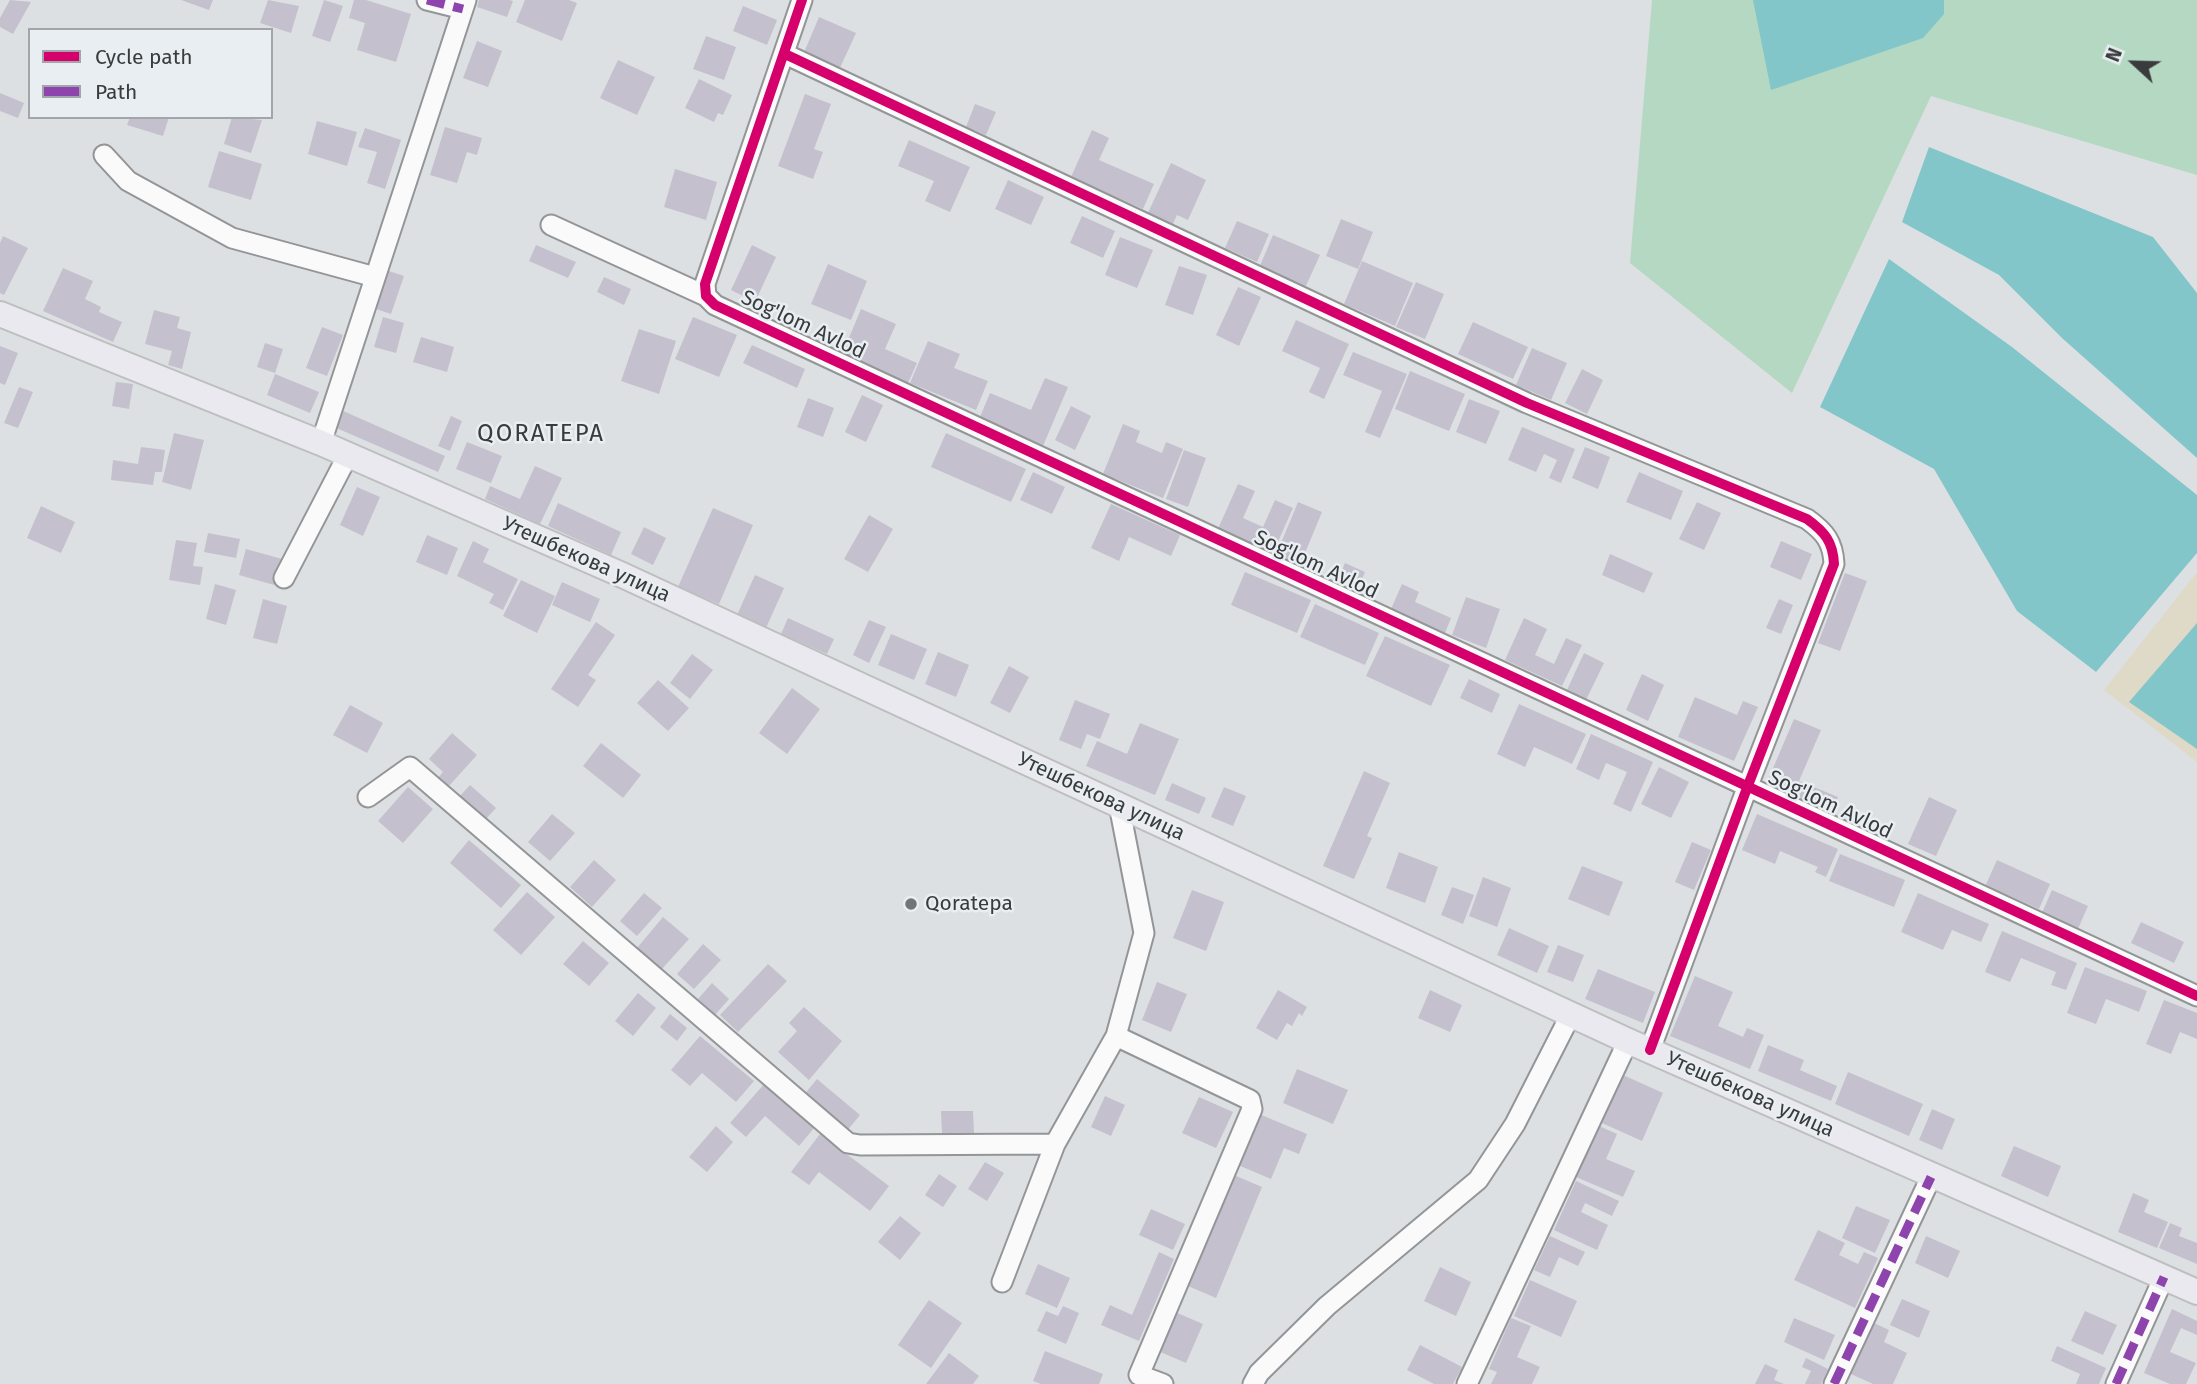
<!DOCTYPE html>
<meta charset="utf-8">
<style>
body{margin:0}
#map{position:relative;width:2197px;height:1384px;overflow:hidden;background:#dde0e3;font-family:"Fira Sans",sans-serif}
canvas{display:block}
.legend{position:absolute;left:28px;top:28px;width:245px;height:91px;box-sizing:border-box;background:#e8eef2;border:2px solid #a2a6aa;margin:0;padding:9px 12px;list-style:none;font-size:21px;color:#393b3d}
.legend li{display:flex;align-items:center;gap:14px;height:35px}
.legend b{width:35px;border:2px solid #a2a6aa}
.north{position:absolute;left:2099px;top:28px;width:70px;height:70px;-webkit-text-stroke:5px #e8eef2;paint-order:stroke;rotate:292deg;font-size:19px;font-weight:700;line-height:28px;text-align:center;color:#393b3d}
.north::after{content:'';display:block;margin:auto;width:24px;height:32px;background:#393b3d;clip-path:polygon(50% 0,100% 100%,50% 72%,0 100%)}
</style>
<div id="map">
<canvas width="2197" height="1384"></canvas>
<ul class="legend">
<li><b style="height:9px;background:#d6006c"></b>Cycle path</li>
<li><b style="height:9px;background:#8e44ad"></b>Path</li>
</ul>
<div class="north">N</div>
</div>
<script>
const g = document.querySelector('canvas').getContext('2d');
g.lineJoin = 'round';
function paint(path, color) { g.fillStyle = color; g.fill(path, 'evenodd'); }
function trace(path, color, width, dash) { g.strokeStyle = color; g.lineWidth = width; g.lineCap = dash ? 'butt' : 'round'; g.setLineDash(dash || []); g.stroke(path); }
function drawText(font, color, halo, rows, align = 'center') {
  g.font = font + ' "Fira Sans",sans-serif'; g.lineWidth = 5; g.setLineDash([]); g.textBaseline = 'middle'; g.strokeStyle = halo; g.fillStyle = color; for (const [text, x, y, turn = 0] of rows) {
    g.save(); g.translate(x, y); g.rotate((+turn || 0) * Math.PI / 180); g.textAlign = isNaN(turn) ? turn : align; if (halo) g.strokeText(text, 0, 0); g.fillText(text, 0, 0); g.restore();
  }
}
paint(new Path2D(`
 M1652,0H2197V175L1931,96L1792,393L1630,263Z`), '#b4d8c1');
paint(new Path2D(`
 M2197,572V762L2104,690Z`), '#dfdac8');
paint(new Path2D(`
 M1753,0H1944V14L1923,38L1771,90Z
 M1929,147L2153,237L2197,293V458L2062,338L1999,275L1902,222Z
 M1889,259L2012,347L2197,495V553L2096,672L2017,611L1934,469L1820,407Z
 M2197,623V749L2129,702Z`), '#82c6ca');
paint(new Path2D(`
 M10,0L31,2L13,34L0,27V18Z
 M181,0H213L209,10Z
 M268,0L299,6L291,33L260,23Z
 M324,0L343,6L330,42L312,36Z
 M354,0H366L411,14L396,62L357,50L365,23L349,18Z
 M479,0H509L513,1L507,17L477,7Z
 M525,0H569L577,3L562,41L516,22Z
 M743,6L777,20L767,45L733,31Z
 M819,17L856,33L839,70L803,55Z
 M706,36L736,47L724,80L693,69Z
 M477,41L502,51L488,87L463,78Z
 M618,60L655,77L637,115L600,98Z
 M699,79L732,95L723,115L718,113L714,122L685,108Z
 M0,93L24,103L18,118L0,111Z
 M805,94L831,104L814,149L823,152L813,179L778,166Z
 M975,104L996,112L986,135L966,127Z
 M130,117H169L163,136L127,125Z
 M232,117L262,120L251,153L224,144Z
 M317,121L357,132L347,166L308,154Z
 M445,127L482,138L477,155L467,152L457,183L430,175Z
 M365,128L401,140L385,189L367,183L377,152L358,147Z
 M1092,130L1109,138L1099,160L1154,184L1143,209L1071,177Z
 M909,140L970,167L950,212L925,201L934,181L898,166Z
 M219,151L262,164L251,200L208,187Z
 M1171,163L1206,180L1188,220L1177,215L1172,226L1147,215Z
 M675,169L717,182L706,220L664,207Z
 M1008,180L1044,197L1031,225L995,209Z
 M1082,216L1115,231L1103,258L1070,243Z
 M1341,219L1373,232L1358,269L1326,256Z
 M1237,221L1269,234L1257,262L1225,248Z
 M1273,235L1320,255L1305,288L1259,268Z
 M3,236L28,248L4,295L0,293V243Z
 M1120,237L1153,250L1137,288L1105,275Z
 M536,245L576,262L568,278L529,261Z
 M752,245L776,257L755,302L731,290Z
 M1362,261L1413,283L1395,326L1344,304Z
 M828,264L867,281L851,320L811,304Z
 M1179,266L1207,275L1193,315L1165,305Z
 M63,268L93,281L85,299L101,307L99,312L122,322L113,342L43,311Z
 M386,270L404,276L391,314L373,308Z
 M604,277L631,289L624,305L597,292Z
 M1416,282L1444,294L1425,339L1396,327Z
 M1238,287L1261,297L1239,346L1216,335Z
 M861,309L896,324L885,349L917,363L907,385L841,357Z
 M154,310L180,317L177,328L191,332L182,369L168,365L172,351L145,344Z
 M383,317L404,323L396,353L374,347Z
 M693,317L737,335L719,377L675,359Z
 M1296,320L1349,344L1324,399L1309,392L1320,368L1282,351Z
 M1473,322L1528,347L1513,379L1458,354Z
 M322,327L343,335L327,376L306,368Z
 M639,329L676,341L659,394L621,381Z
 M421,337L454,347L447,372L413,362Z
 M928,341L960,354L954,368L988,381L976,410L910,383Z
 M265,343L283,349L275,373L257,367Z
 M752,345L805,369L797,388L743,363Z
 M0,346L18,353L5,385L0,383Z
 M1532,348L1567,363L1551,400L1516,385Z
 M1353,352L1407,374L1380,438L1365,432L1382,391L1343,375Z
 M1582,369L1603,380L1587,414L1565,403Z
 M1410,371L1465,394L1449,431L1395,409Z
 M275,374L319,392L310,413L267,395Z
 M1045,378L1068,387L1043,446L980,417L990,393L1031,410Z
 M116,382L133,384L129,409L112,406Z
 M19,387L33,392L18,428L4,423Z
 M862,395L883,405L866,442L845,432Z
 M808,398L834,408L823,437L797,427Z
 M1469,399L1500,411L1486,444L1456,432Z
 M1071,406L1091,416L1075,450L1055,440Z
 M341,410L445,456L438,472L334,427Z
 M451,416L462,421L450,451L438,446Z
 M1123,424L1140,431L1136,442L1162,453L1166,442L1183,449L1163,498L1103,474Z
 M1522,427L1575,449L1561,483L1549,478L1557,460L1544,454L1536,472L1508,460Z
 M174,433L204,440L191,490L162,482Z
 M946,433L1026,469L1011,502L931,467Z
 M467,442L502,456L491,483L456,469Z
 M141,447L165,450L162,472H155L153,485L111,480L113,460L138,464Z
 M1585,447L1610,457L1598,489L1572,478Z
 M1184,450L1206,458L1188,507L1166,499Z
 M535,466L562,478L540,524L485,499L490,486L520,499Z
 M1033,472L1065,487L1052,514L1020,500Z
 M1639,472L1683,491L1671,520L1626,502Z
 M1238,484L1255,491L1243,518L1263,527L1275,500L1293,508L1272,555L1217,531Z
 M357,487L380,497L363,536L340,525Z
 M1298,502L1322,512L1300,565L1276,555Z
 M1697,502L1721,513L1704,550L1679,539Z
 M558,503L621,532L611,555L548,526Z
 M1111,504L1180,535L1171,556L1129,537L1119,561L1091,548Z
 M41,506L75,522L61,553L27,538Z
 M713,508L753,525L719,604L678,587Z
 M869,515L893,529L868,572L844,559Z
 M644,527L666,538L653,565L631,554Z
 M208,533L240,539L236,558L204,552Z
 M427,535L458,548L447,575L416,562Z
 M176,540L197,543L193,566L203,567L200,585L169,580Z
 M473,541L489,549L483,562L518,579L503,610L489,603L494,594L457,576Z
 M1781,541L1812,554L1801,580L1770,567Z
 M246,549L282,559L274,585L239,575Z
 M1610,554L1653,573L1644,593L1602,575Z
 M1345,563L1365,572L1360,584L1340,575Z
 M1245,572L1311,600L1297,633L1231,605Z
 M1845,573L1867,581L1840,651L1818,643Z
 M755,575L784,588L766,628L737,615Z
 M521,580L555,596L537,633L503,616Z
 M562,582L600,599L590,622L552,605Z
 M215,584L236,590L226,625L206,619Z
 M1402,584L1419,592L1415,602L1451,618L1445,633L1391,609Z
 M1466,597L1500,609L1486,648L1452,635Z
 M263,599L287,606L277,644L253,638Z
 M1779,599L1793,605L1781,634L1766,628Z
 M1315,604L1379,633L1365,665L1300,637Z
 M788,618L834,639L827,654L781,634Z
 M1524,618L1547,629L1535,655L1554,664L1566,638L1582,645L1562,686L1505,660Z
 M869,620L886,627L869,663L853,655Z
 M596,622L615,635L588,675L596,680L578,707L551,689Z
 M891,634L927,649L914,680L878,665Z
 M1385,636L1450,665L1431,706L1366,676Z
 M938,652L969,665L956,697L925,684Z
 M1584,653L1604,663L1586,700L1567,690Z
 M692,654L713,670L690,699L670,683Z
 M1009,666L1029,677L1010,713L990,703Z
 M1642,674L1664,685L1648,721L1626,710Z
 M1469,679L1500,694L1492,713L1460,698Z
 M658,680L689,708L668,731L637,703Z
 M792,688L820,709L787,754L759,733Z
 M1695,697L1737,715L1743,701L1758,707L1734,761L1678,737Z
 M1075,700L1110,714L1100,739L1087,734L1081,749L1059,740Z
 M1519,704L1586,734L1572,764L1534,747L1525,767L1497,754Z
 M350,705L383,723L367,753L333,735Z
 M1794,719L1821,730L1799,781L1838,797L1830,815L1765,787Z
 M1140,723L1179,739L1155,795L1086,766L1097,741L1127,754Z
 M452,733L477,755L448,787L438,778L443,772L429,759Z
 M1591,734L1653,762L1631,812L1613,804L1627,772L1606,763L1599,780L1576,769Z
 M601,743L641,775L623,798L583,766Z
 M1659,767L1689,782L1671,818L1641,804Z
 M1364,771L1390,783L1367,836L1372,838L1354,879L1323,866Z
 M1172,783L1206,798L1199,814L1165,800Z
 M470,785L496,808L485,820L459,797Z
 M408,787L433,809L403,843L378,821Z
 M1224,787L1246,796L1233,826L1211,817Z
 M1929,797L1957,810L1936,856L1908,844Z
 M552,814L575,833L550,861L528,842Z
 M1757,814L1838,849L1826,877L1815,872L1818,867L1780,851L1775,864L1742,850Z
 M469,840L521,885L501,908L450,863Z
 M1692,842L1711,850L1694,890L1675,882Z
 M1399,852L1438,867L1425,903L1386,888Z
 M1840,854L1905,880L1894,907L1829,881Z
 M594,860L616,880L592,907L570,887Z
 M1997,860L2050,884L2039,909L2001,892L1998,898L1983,891Z
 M1582,866L1623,882L1609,916L1568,899Z
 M1483,877L1511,888L1497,927L1469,916Z
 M1452,887L1474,895L1463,924L1441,915Z
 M1192,890L1224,902L1206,951L1173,938Z
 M2052,890L2088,906L2077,931L2041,915Z
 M527,892L555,917L521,955L493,930Z
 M644,893L662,908L637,936L620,921Z
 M1918,893L1989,924L1981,942L1952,930L1943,950L1901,932Z
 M663,917L689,939L662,969L637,948Z
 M2141,922L2184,942L2174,963L2131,943Z
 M1509,928L1549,946L1537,973L1497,955Z
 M2002,931L2077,963L2066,990L2051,985L2056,972L2021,958L2010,982L1985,972Z
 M583,941L609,963L589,986L563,964Z
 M703,944L721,960L694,989L677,974Z
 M1558,945L1584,955L1573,982L1547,972Z
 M768,964L787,981L738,1032L720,1015Z
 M2085,967L2147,991L2139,1012L2106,999L2096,1024L2067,1013Z
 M1598,969L1655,992L1643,1023L1585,999Z
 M1695,976L1733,992L1718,1026L1743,1037L1747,1028L1764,1035L1750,1069L1670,1036Z
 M1157,982L1187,994L1171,1032L1142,1020Z
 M712,983L729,999L715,1015L698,999Z
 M1278,990L1307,1007L1302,1016L1299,1013L1292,1026L1287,1023L1277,1040L1256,1028Z
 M1430,990L1462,1005L1450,1032L1418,1018Z
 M638,993L656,1008L633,1036L615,1021Z
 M2164,1000L2197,1013V1039L2180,1032L2171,1054L2146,1044Z
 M804,1007L842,1041L809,1080L778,1052L797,1031L789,1023Z
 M670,1014L687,1028L677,1041L660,1027Z
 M700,1036L754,1081L736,1102L702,1073L690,1086L671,1070Z
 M1768,1045L1804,1060L1800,1070L1837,1086L1831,1101L1758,1071Z
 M1297,1069L1348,1090L1333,1124L1283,1103Z
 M1848,1072L1923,1104L1909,1136L1835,1104Z
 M1623,1075L1663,1093L1642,1141L1602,1123Z
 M817,1079L860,1115L846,1132L803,1096Z
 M765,1083L815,1127L799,1146L765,1116L746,1137L730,1123Z
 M1105,1096L1125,1105L1111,1136L1091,1127Z
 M1199,1097L1233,1112L1216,1148L1182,1133Z
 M1932,1109L1955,1119L1942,1150L1919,1140Z
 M941,1111H973L974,1133L942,1134Z
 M1259,1114L1307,1134L1299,1154L1284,1148L1271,1179L1238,1165Z
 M716,1126L733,1142L707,1172L689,1157Z
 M1599,1126L1617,1134L1606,1159L1635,1171L1623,1197L1576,1177Z
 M820,1134L889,1186L870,1211L819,1172L809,1185L791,1172Z
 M2014,1146L2061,1166L2048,1197L2001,1176Z
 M985,1162L1004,1173L987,1201L968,1189Z
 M939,1174L957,1186L943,1207L925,1195Z
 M1234,1175L1262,1187L1216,1298L1188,1286Z
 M1576,1181L1619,1201L1612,1216L1585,1203L1581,1212L1608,1225L1597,1250L1554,1230Z
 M2133,1193L2149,1200L2144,1212L2168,1222L2157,1248L2118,1232Z
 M1856,1206L1890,1220L1875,1253L1842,1238Z
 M1151,1209L1185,1224L1173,1250L1139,1235Z
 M900,1216L921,1233L900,1260L878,1242Z
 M2170,1223L2182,1228L2179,1236L2197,1243V1264L2159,1248Z
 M1818,1230L1845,1243L1839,1255L1858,1264L1864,1252L1878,1258L1855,1308L1794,1280Z
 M1550,1236L1585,1252L1578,1266L1559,1257L1550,1277L1534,1270Z
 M1926,1236L1960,1251L1948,1278L1915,1263Z
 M1159,1252L1174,1259L1139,1341L1101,1325L1110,1305L1132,1315Z
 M1038,1264L1070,1278L1057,1308L1025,1294Z
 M1440,1267L1471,1282L1456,1316L1424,1301Z
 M1530,1280L1577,1301L1561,1337L1514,1316Z
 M1902,1299L1930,1311L1919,1338L1890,1325Z
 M929,1300L962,1323L931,1368L898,1345Z
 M1063,1306L1079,1313L1066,1344L1037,1331L1046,1311L1058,1316Z
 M2172,1309L2197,1321V1335L2181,1328L2170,1352L2196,1363L2186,1384H2170L2144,1373Z
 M2085,1311L2117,1325L2103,1355L2071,1341Z
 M1175,1312L1203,1324L1186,1363L1158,1351Z
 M1511,1318L1531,1326L1517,1357L1540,1367L1532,1384H1491L1497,1372L1489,1369Z
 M1794,1318L1835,1335L1824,1360L1784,1342Z
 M1874,1323L1889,1330L1884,1342L1907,1353L1893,1384H1873L1851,1374Z
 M1420,1345L1462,1367L1453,1384H1434L1407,1370Z
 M2057,1346L2106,1368L2099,1384H2076L2080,1374L2051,1361Z
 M1045,1351L1103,1374L1099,1384H1041L1033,1381Z
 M949,1353L979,1376L973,1384H926Z
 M1806,1358L1828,1369L1821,1384H1805L1811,1371L1802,1367Z
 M1765,1364L1778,1370L1774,1380L1784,1384H1755Z`), '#c4c0cd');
const minor = new Path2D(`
 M427,0L463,9
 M802,0L705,284L706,296L715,305L2197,996
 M785,54L1527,403L1807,519C1825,532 1833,542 1834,564L1747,788L1650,1050
 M104,155L128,181L232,238L375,277
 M551,225L706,296
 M321,443L466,0
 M284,578L348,455
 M368,797L410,767L848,1143L860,1145L1055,1144L1116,1036L1144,933L1119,805
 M1116,1036L1250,1100L1252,1109L1139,1375L1163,1384
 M1002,1282L1055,1144
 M1253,1384L1259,1373L1327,1306L1478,1180L1515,1124L1571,1014
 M1467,1384L1628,1041
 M1834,1384L1931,1177
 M2116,1384L2164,1277`);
const major = new Path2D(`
 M0,314L321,443L620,574L1628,1041L2197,1292`);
trace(minor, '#939597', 23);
trace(major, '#bdbebf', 28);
trace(minor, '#fafafb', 19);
trace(major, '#eae9ef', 24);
trace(new Path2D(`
 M427,0L463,9
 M1834,1384L1931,1177
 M2116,1384L2164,1277`), '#8e44ad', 9, [18, 9]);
trace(new Path2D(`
 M802,0L705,284L706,296L715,305L2197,996
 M785,54L1527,403L1807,519C1825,532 1833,542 1834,564L1747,788L1650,1050`), '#d6006c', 10);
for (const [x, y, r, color] of [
 [911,904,7,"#727577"]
]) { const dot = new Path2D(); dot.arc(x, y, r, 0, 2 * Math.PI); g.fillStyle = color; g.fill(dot); trace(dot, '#e8eef2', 2.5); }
drawText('21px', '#393b3d', '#e8eef2', [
 ["Sog'lom Avlod",803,325,25],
 ["Утешбекова улица",586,560,24],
 ["Sog'lom Avlod",1316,565,25],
 ["Утешбекова улица",1101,797,25],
 ["Sog'lom Avlod",1830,805,25],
 ["Утешбекова улица",1750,1095,24]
]);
drawText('21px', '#393b3d', '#e8eef2', [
 ["Qoratepa",925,904]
], 'left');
g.letterSpacing = '2px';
drawText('24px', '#393b3d', '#e8eef2', [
 ["QORATEPA",541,434]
]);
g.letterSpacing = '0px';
</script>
